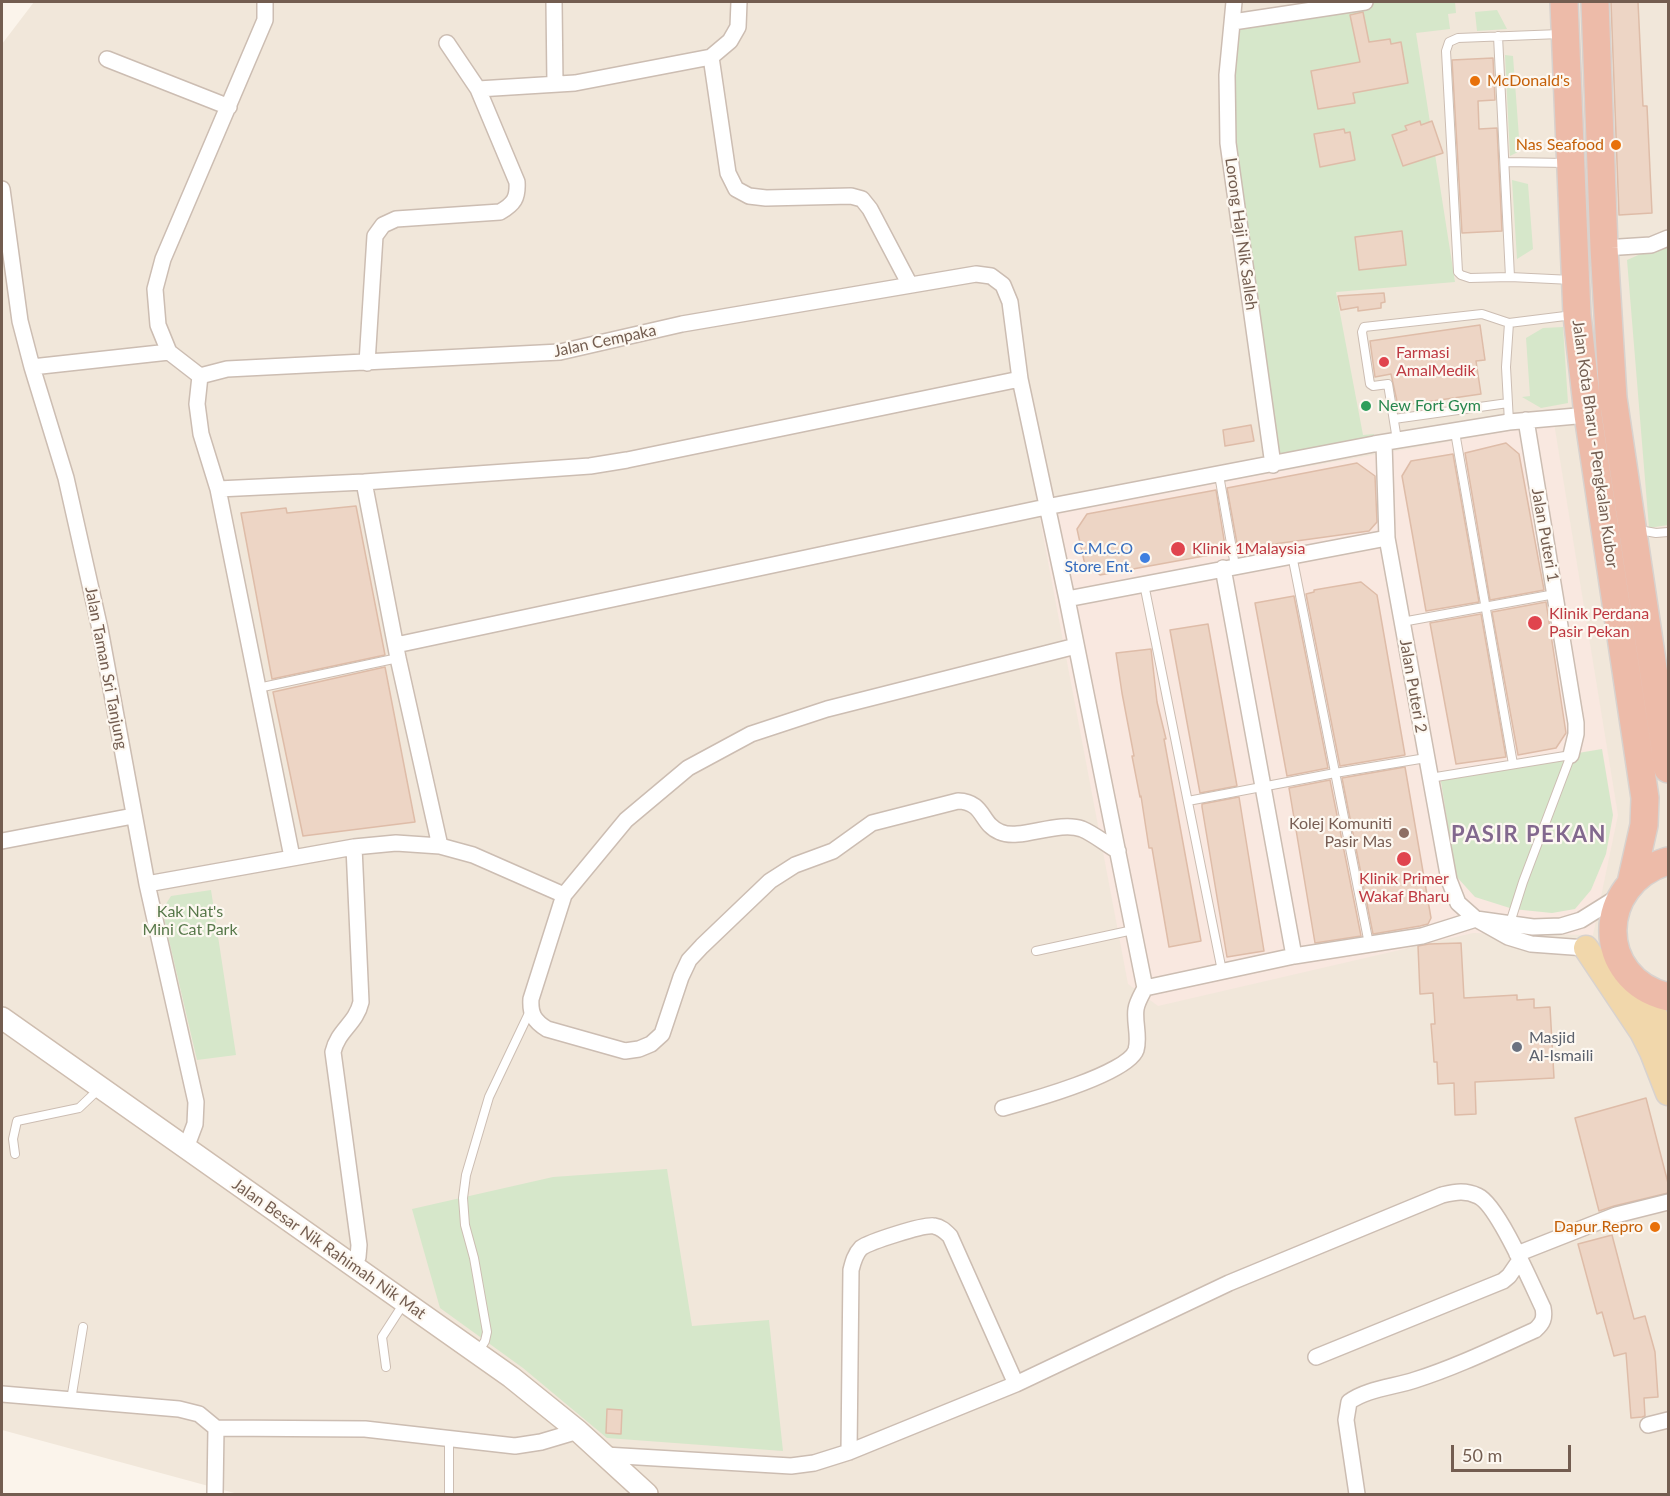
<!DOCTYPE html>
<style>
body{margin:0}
#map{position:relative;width:1670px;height:1496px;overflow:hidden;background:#fbf4eb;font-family:Lato,sans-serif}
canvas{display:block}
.frame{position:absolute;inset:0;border:3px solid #735d50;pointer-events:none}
.scale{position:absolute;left:1451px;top:1445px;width:120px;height:27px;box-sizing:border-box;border:3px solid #735d50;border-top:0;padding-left:8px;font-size:18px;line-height:21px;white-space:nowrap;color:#735d50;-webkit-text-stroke:4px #fdf8f1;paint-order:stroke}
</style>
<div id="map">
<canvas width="1670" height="1496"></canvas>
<div class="frame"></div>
<div class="scale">50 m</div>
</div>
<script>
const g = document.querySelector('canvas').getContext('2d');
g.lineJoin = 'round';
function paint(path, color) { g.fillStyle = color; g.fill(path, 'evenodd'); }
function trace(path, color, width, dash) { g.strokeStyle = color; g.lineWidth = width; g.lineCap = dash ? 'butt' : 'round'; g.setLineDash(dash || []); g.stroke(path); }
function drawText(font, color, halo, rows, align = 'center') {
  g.font = font + ' Lato,sans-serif'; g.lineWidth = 4.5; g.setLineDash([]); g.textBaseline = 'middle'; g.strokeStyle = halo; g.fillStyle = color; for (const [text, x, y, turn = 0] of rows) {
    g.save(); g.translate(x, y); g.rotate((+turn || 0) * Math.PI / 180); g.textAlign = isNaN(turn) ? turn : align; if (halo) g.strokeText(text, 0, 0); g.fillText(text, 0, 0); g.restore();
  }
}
paint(new Path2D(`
 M34,2H1668V1494H238L2,1430V44Z`), '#f1e7da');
paint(new Path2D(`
 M1554,423L1618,815L1593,935L1473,933L1158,1006L1128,984L1039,514Z`), '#f9e8e0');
paint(new Path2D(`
 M1365,2H1455L1456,13L1448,14L1450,29L1416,33L1455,282L1336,292L1363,435L1374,434V444L1273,465L1228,143L1233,22Z
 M1497,10L1507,29L1477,31L1475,12Z
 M1505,55L1513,56L1520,151L1510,156Z
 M1512,180L1528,184L1533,249L1517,259Z
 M1668,242V525L1649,528L1627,260Z
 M1563,327L1568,403L1541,408L1522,397L1530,396L1526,338L1543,328Z
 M1602,749L1613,815L1606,854L1591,890L1575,909L1552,913L1513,909L1475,897L1456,876L1440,776Z
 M211,890L236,1055L197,1060L162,910L171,896Z
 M667,1169L692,1326L769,1320L783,1451L607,1438L523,1368L440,1308L412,1209L553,1177Z`), '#d6e7ca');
const building = new Path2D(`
 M1611,2H1638L1643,106H1647L1652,213L1619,215Z
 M1363,12L1369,42L1390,39L1391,44L1401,42L1408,83L1353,93L1355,103L1318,109L1311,71L1360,62L1350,15Z
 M1493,58L1495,100L1478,101L1479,129L1497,128L1502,231L1462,233L1452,60Z
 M1420,121L1421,125L1432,121L1443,153L1403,166L1392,135L1407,130L1405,126Z
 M1344,129L1345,133L1350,132L1355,160L1320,167L1314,134Z
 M1402,231L1406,265L1359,270L1355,237Z
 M1384,293L1385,302L1381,303V308L1358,311V307L1341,310L1338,296Z
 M1480,325L1485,360L1476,361L1481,394L1398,406L1391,374L1375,377L1370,341Z
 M1251,425L1254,441L1225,446L1223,430Z
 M1506,443L1519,454L1544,590L1490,600L1465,453Z
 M1453,454L1479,602L1426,611L1402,476L1411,461Z
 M1357,463L1375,476L1377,522L1369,531L1238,549L1227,488Z
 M1216,490L1226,552L1100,575L1085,565L1077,529L1087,514Z
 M356,506L385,655L272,679L241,513L286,508L287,513Z
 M1361,582L1377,595L1405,755L1340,766L1306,594L1314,592V590Z
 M1294,596L1328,768L1287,776L1255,603Z
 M1546,602L1566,733L1556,748L1518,755L1492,612Z
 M1481,614L1506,757L1456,764L1430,623Z
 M1208,624L1237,786L1200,793L1170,630Z
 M1151,649L1157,702L1166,739H1164L1201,941L1169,947L1152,848H1149L1141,796L1140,797L1132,756H1134L1122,693L1116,653Z
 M385,667L415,822L303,836L273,692Z
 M1405,767L1431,918L1428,924L1420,926L1373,934L1342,778Z
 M1330,780L1361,936L1315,943L1289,788Z
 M1239,797L1264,951L1227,957L1202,807V804Z
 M1461,943L1464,998L1517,995V1000L1534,999V1008L1550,1007L1554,1078L1475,1082L1476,1114L1455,1115L1454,1083L1438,1084L1437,1062H1434L1433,1048L1431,1024H1435L1433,993L1420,994L1418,946L1429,944Z
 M1646,1098L1668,1183V1193L1614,1206L1599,1211L1575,1118Z
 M1612,1235L1634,1319L1645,1316L1655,1352L1658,1397L1644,1398L1645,1416L1642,1417L1631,1418L1626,1353L1614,1356L1602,1312L1597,1314L1578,1244Z
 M607,1409L622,1410L621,1434L606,1433Z`);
paint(building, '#edd5c5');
trace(building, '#debca8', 1.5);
const lane = new Path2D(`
 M1560,34L1458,38L1449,42L1446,51L1458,272L1461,275L1470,278L1510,277L1572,280
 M1498,36L1510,277
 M1505,162L1566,163
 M1394,419L1508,403
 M1509,422L1506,367L1509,323
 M1455,432L1513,764
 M1397,440L1388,384L1373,386L1370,384L1362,332L1364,327L1482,314L1509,323L1573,315
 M1219,475L1235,566
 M1639,530L1656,533L1668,532
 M1292,555L1369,944
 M1144,584L1222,971
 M1402,622L1555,594
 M258,688L398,658
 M1430,778L1571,755L1523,882L1509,926
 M1188,801L1335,773L1426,758
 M1036,951L1133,930
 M15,1154L13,1139L17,1121L79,1108L100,1088
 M478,1352L485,1341L487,1332L474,1258L465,1225L463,1198L466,1175L489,1097L530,1011
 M386,1367L382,1337L404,1303
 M71,1400L83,1327
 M449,1439V1494`);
const street = new Path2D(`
 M554,2L555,84
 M1234,2L1227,75L1228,143L1273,465
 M1233,22L1365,2
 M711,57L728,173L736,189L749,196L766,198L851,196L862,199L870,209L910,285
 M107,59L229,107
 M478,89L575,83L711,57L730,41L738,27L739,2
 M2,189L20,321L32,367L66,478L100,629L147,884L196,1102L195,1124L186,1148
 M1604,248L1651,245L1668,238
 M367,363L375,236L383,225L396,219L500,212C514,204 518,198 517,182L478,89L447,43
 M32,367L169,352
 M200,376L227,369L560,352L682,324L976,274L991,276L1003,285L1010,302L1020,379L1067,599L1145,988C1142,994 1137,1002 1136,1009C1134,1022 1140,1037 1136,1050C1128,1074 1029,1101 1003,1108
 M200,376L197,404L201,434L218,489L292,857
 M200,376L169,352L158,325L155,289L163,259L265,20V2
 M1526,420L1576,723V734L1571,755
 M1384,443L1387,538L1449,880L1458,903L1476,919L1508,937L1531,944L1586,948L1592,950
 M364,482L398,658L440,846L473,855L564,895
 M218,489L364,482L590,466L627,460L1020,379
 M1223,568L1294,956
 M1067,599L1387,538
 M396,645L1046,507L1374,444L1509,422L1588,415
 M1076,646L827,709L751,734L688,768L626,820L564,895L531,999C530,1014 534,1021 547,1029L625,1051L639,1049L651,1044L662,1034L681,977L689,960L702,946L770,881L795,865L833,851L872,823L958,801C985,802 980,824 1000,832C1020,841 1058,820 1082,829C1094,834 1106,844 1118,851
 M2,841L133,816
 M147,884L354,847L396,843L440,846
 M1145,988L1294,956L1422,936L1476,919L1533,927L1561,926L1581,920L1621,895
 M1517,1254L1616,1215L1668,1202
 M353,1267L358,1257L359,1245L333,1052C338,1030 356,1024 361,1002L354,847
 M1316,1357L1503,1281L1509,1276L1520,1260
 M2,1394L179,1409L199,1414L216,1428L365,1429L515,1446L541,1442L578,1431
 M1648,1425L1668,1420
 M849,1452L851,1270C853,1262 855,1254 861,1248C869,1242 924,1224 934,1226C941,1227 945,1231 950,1236L1016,1384
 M605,1455L791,1466L814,1463L849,1452L1016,1384L1229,1283L1442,1195C1456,1192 1465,1190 1478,1196C1498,1205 1532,1285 1543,1308C1545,1318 1543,1323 1535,1330C1495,1348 1456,1367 1415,1380C1394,1387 1366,1389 1349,1402L1346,1420L1357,1494
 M215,1494L216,1428`);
const secondary = new Path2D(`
 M2,1018L511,1377L578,1431L647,1494`);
const primary = new Path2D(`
 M1586,948L1642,1032L1652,1052L1668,1093
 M1640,985L1657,1019L1668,1052`);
const highway = new Path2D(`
 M1564,2L1577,315L1588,415L1645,798L1644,825L1631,883
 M1595,2L1604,248L1613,398L1668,769
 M1668,861C1595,883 1594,979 1668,997`);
trace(lane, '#ccbdb2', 10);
trace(street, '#ccbdb2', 18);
trace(secondary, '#cebdaf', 24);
trace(primary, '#d8d2ce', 27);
trace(highway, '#d8d2ce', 30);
trace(lane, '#fff', 8);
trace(street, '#fff', 15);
trace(secondary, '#fff', 21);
trace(primary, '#f1d7ab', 24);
trace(highway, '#edbba9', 27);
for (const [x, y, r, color] of [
 [1475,81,6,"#e8710a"],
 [1616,145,6,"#e8710a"],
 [1384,362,6,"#e0444e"],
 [1366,406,6,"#2e9e5b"],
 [1178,549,8,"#e0444e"],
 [1145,558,6,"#3f7fe0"],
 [1535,623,8,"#e0444e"],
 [1404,833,6,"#8d6e63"],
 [1404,859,8,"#e0444e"],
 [1517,1047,6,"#6b7280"],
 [1655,1227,6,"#e8710a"]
]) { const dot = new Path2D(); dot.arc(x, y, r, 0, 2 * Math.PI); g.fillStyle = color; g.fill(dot); trace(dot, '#fdf8f1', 2); }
drawText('16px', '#c56008', '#fdf8f1', [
 ["McDonald's",1487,81,"left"],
 ["Nas Seafood",1604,145],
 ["Dapur Repro",1643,1227]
], 'right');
drawText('16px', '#735d50', '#fdf8f1', [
 ["Lorong Haji Nik Salleh",1241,234,82],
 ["Jalan Cempaka",605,341,-12],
 ["Jalan Kota Bharu - Pengkalan Kubor",1595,444,82],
 ["Jalan Puteri 1",1545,535,80],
 ["Jalan Taman Sri Tanjung",106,668,79],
 ["Jalan Puteri 2",1413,686,80],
 ["Jalan Besar Nik Rahimah Nik Mat",329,1249,35]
]);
drawText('16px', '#be3a42', '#fdf8f1', [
 ["Farmasi",1396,353],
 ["AmalMedik",1396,371],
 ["Klinik 1Malaysia",1192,549],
 ["Klinik Perdana",1549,614],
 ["Pasir Pekan",1549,632],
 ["Klinik Primer",1404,879,"center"],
 ["Wakaf Bharu",1404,897,"center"]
], 'left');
drawText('16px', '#27864d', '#fdf8f1', [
 ["New Fort Gym",1378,406]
], 'left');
drawText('16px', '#366cbe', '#fdf8f1', [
 ["C.M.C.O",1133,549],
 ["Store Ent.",1133,567]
], 'right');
drawText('16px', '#785e54', '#fdf8f1', [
 ["Kolej Komuniti",1392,824],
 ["Pasir Mas",1392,842]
], 'right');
drawText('16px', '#57784a', '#fdf8f1', [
 ["Kak Nat's",190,912],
 ["Mini Cat Park",190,930]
]);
drawText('16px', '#5b616d', '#fdf8f1', [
 ["Masjid",1529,1038],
 ["Al-Ismaili",1529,1056]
], 'left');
g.letterSpacing = '1.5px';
drawText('bold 22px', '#82688e', '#fdf8f1', [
 ["PASIR PEKAN",1529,835]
]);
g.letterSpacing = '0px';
</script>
